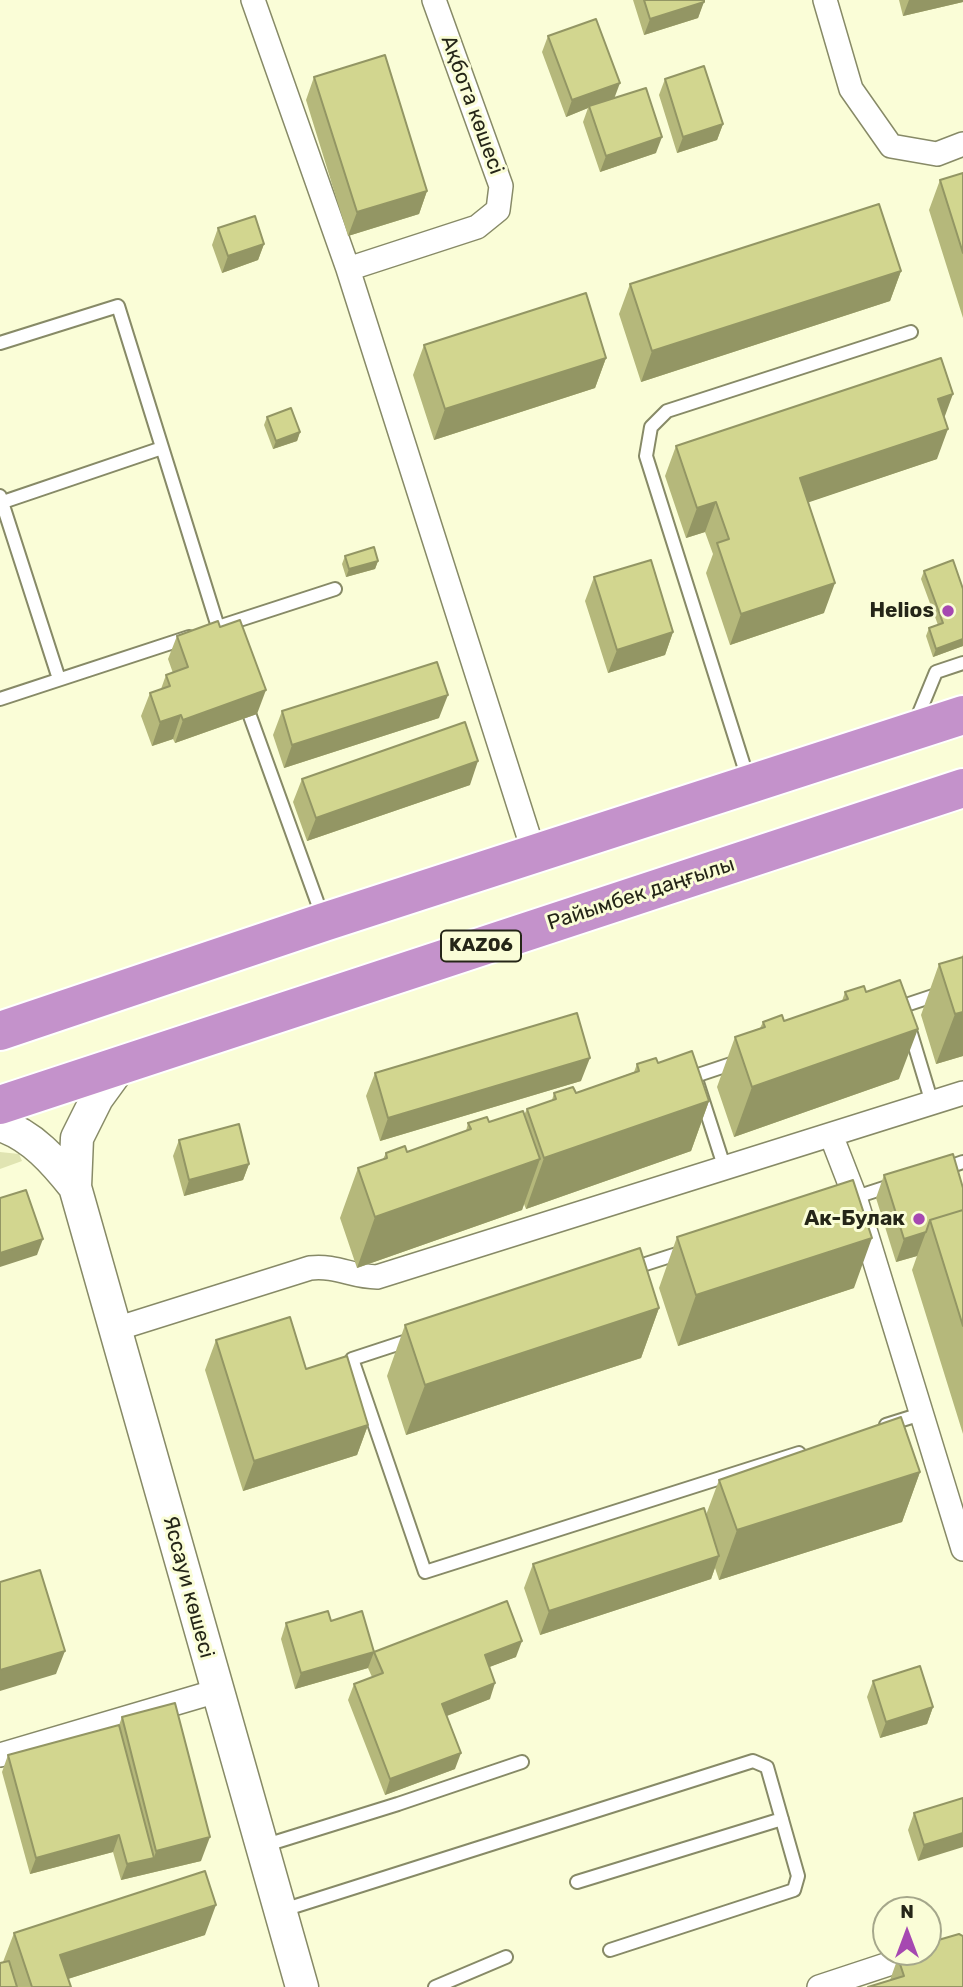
<!DOCTYPE html>
<meta charset="utf-8">
<style>
body{margin:0}
#map{position:relative;width:963px;height:1987px;overflow:hidden;background:#fafdd7;font-family:Rubik,sans-serif}
canvas{display:block}
.north{position:absolute;left:872px;top:1896px;width:70px;height:70px;box-sizing:border-box;background:#fafdd7;border:2px solid #a5a78b;border-radius:50%;rotate:0deg;font-size:19px;font-weight:700;line-height:28px;text-align:center;color:#252618}
.north::after{content:'';display:block;margin:auto;width:24px;height:32px;background:#a648b1;clip-path:polygon(50% 0,100% 100%,50% 72%,0 100%)}
</style>
<div id="map">
<canvas width="963" height="1987"></canvas>
<div class="north">N</div>
</div>
<script>
const g = document.querySelector('canvas').getContext('2d');
g.lineJoin = 'round';
function paint(path, color) { g.fillStyle = color; g.fill(path, 'evenodd'); }
function trace(path, color, width, dash) { g.strokeStyle = color; g.lineWidth = width; g.lineCap = dash ? 'butt' : 'round'; g.setLineDash(dash || []); g.stroke(path); }
function drawText(font, color, halo, rows, align = 'center') {
  g.font = font + ' Rubik,sans-serif'; g.lineWidth = 6; g.setLineDash([]); g.textBaseline = 'middle'; g.strokeStyle = halo; g.fillStyle = color; for (const [text, x, y, turn = 0] of rows) {
    g.save(); g.translate(x, y); g.rotate((+turn || 0) * Math.PI / 180); g.textAlign = isNaN(turn) ? turn : align; if (halo) g.strokeText(text, 0, 0); g.fillText(text, 0, 0); g.restore();
  }
}
paint(new Path2D(`
 M0,1152L19,1154L22,1161L0,1169Z`), '#e0e4b2');
const service = new Path2D(`
 M0,343L118,306L218,627L335,589
 M0,496L59,679
 M0,503L162,448
 M0,699L189,637
 M250,716L323,918
 M915,723L936,672L963,663
 M749,782L646,456L651,427L667,411L911,332
 M894,1009L963,986
 M909,1027L932,1103
 M725,1169L695,1076L737,1062
 M940,1170L963,1162
 M850,1199L893,1185
 M630,1269L683,1252
 M413,1339L352,1359L425,1572L799,1453
 M886,1425L921,1414
 M263,1846L398,1804L522,1762
 M577,1882L782,1819
 M280,1911L753,1761L767,1767L798,1876L794,1890L610,1950
 M435,1987L506,1957`);
const minor = new Path2D(`
 M253,0L348,269
 M434,0L501,186L498,210L477,227L348,269L534,853
 M825,0L851,89L891,146L937,154L963,144
 M831,1135L855,1197L963,1549
 M116,1329L310,1268C337,1265 352,1277 377,1277L963,1093
 M0,1755L217,1691
 M819,1987L925,1952`);
const secondary = new Path2D(`
 M121,1065L97,1098L77,1138L75,1187L302,1987
 M0,1125C32,1135 55,1162 75,1187`);
const trunk = new Path2D(`
 M0,1031L324,922L963,715
 M0,1105L963,788`);
trace(service, '#878a67', 16);
trace(minor, '#878a67', 26);
trace(secondary, '#878a67', 35);
trace(trunk, '#fff', 42);
trace(service, '#fff', 12);
trace(minor, '#fff', 23);
trace(secondary, '#fff', 32);
trace(trunk, '#c492cb', 38);
paint(new Path2D(`
 M633,0H704L698,18L644,35Z
 M899,0H963V2L903,16Z
 M548,36L614,98L656,153L600,172L583,122L588,108L566,117L542,52Z
 M314,77L427,191L419,214L348,236L306,100Z
 M665,79L723,124L717,140L677,153L659,95Z
 M963,173V318L929,210L940,180Z
 M218,228L264,244L258,260L222,273L212,245Z
 M901,271L890,301L641,382L619,314L630,284Z
 M424,345L606,358L595,388L434,440L413,375Z
 M267,417L300,432L297,441L273,449L264,425Z
 M676,446L937,459L808,502L824,613L730,645L706,573L713,554L705,532L686,538L665,476Z
 M345,556L378,561L375,569L346,577L342,564Z
 M924,571L963,589V646L933,657L926,636L929,628L938,625L921,579Z
 M594,577L673,632L665,655L608,673L585,601Z
 M220,627L257,714L175,743L173,739L152,746L141,716L150,693L161,689L166,675L173,673L168,659L177,636Z
 M282,711L439,718L284,768L273,735Z
 M302,779L470,785L307,841L293,802Z
 M963,954V1056L936,1064L921,1015L939,964L962,957Z
 M845,992H866L899,1079L734,1137L717,1087L735,1037L760,1028L763,1022L784,1021L842,1001Z
 M658,1063L709,1101L691,1151L526,1209L524,1204L522,1210L357,1268L340,1218L358,1168L383,1159L386,1153L407,1152L466,1131L468,1123L489,1122L524,1115L527,1109L552,1100L554,1093H576L634,1072L637,1064Z
 M375,1073L581,1081L380,1141L366,1096Z
 M179,1140L249,1164L243,1180L184,1196L173,1156Z
 M884,1175L963,1188V1434L912,1270L917,1256L896,1262L876,1198Z
 M677,1237L854,1288L678,1346L659,1288Z
 M659,1308L641,1358L406,1435L387,1376L405,1325Z
 M216,1340L306,1369L368,1425L357,1455L243,1491L205,1370Z
 M920,1472L902,1522L719,1580L715,1568L711,1579L540,1635L524,1588L533,1564L706,1515L719,1480Z
 M331,1621L374,1652L516,1657L489,1667L490,1699L447,1716L455,1769L385,1795L348,1700L354,1684L372,1677L368,1668L295,1689L281,1639L286,1623Z
 M873,1681L933,1707L927,1724L880,1738L867,1697Z
 M122,1717L201,1861L121,1880L113,1852L30,1874L2,1772L8,1755L119,1725Z
 M963,1798L918,1861L908,1830L914,1813Z
 M14,1933L205,1935L68,1979L71,1987H0L3,1962Z
 M900,1952L963,1987L890,1980Z`), '#b5b87b');
paint(new Path2D(`
 M909,0H963V2L903,16Z
 M704,2L698,18L644,35L650,19Z
 M620,83L614,99L589,106L588,108L566,117L572,100Z
 M723,124L717,140L677,153L683,137Z
 M662,137L656,153L600,172L606,156Z
 M427,191L419,214L348,236L357,212Z
 M264,244L258,260L222,273L228,256Z
 M901,271L890,301L641,382L652,351Z
 M606,358L595,388L434,440L445,409Z
 M953,394L942,424L938,399Z
 M948,429L937,459L789,509L800,478Z
 M300,432L297,441L273,449L276,441Z
 M716,502L705,532L686,538L697,508Z
 M378,561L375,569L346,577L349,569Z
 M835,583L824,613L730,645L741,614Z
 M673,632L665,655L608,673L617,650Z
 M963,639V646L933,657L936,649Z
 M266,690L257,714L175,743L183,720Z
 M448,695L439,718L284,768L292,745Z
 M181,715L173,739L152,746L160,722Z
 M478,761L470,785L307,841L316,818Z
 M963,1012V1056L936,1064L955,1014Z
 M918,1029L899,1079L734,1137L752,1087Z
 M590,1058L581,1081L380,1141L388,1118Z
 M709,1101L691,1151L526,1209L544,1158Z
 M540,1159L522,1210L357,1268L375,1217Z
 M249,1164L243,1180L184,1196L189,1180Z
 M926,1232L917,1256L896,1262L904,1239Z
 M872,1238L854,1288L678,1346L696,1295Z
 M43,1239L37,1255L0,1267V1253Z
 M659,1308L641,1358L406,1435L425,1385Z
 M368,1425L357,1455L243,1491L254,1461Z
 M920,1472L902,1522L719,1580L737,1530Z
 M719,1556L711,1579L540,1635L549,1611Z
 M522,1641L516,1657L479,1671L485,1655Z
 M65,1651L56,1674L0,1691V1670Z
 M374,1652L368,1668L295,1689L301,1673Z
 M495,1683L490,1699L436,1720L442,1704Z
 M933,1707L927,1724L880,1738L886,1722Z
 M461,1753L455,1769L385,1795L390,1779Z
 M963,1833V1847L918,1861L924,1845Z
 M119,1835L113,1852L30,1874L36,1858Z
 M210,1837L201,1861L121,1880L127,1864L154,1858L156,1851Z
 M216,1905L205,1935L49,1985L60,1955Z`), '#939664');
const building = new Path2D(`
 M644,0H704V2L650,19Z
 M596,19L620,83L572,100L548,36Z
 M385,55L427,191L357,212L314,77Z
 M704,66L723,124L683,137L665,79Z
 M646,88L662,137L606,156L589,106Z
 M963,173V253L940,180Z
 M879,204L901,271L652,351L630,284Z
 M255,216L264,244L228,256L218,228Z
 M586,293L606,358L445,409L424,345Z
 M941,358L953,394L938,399L948,429L800,478L835,583L741,614L717,543L729,539L716,502L697,508L676,446Z
 M291,408L300,432L276,441L267,417Z
 M374,547L378,561L349,569L345,556Z
 M651,560L673,632L617,650L594,577Z
 M953,560L963,589V639L936,649L929,628L943,623L924,571Z
 M240,620L266,690L183,720L181,715L160,722L150,693L170,686L166,675L188,667L177,636L218,621L220,627Z
 M437,662L448,695L292,745L282,711Z
 M465,722L478,761L316,818L302,779Z
 M963,957V1012L955,1014L939,964Z
 M900,980L918,1029L752,1087L735,1037L765,1027L763,1022L782,1015L784,1021L848,999L845,992L864,986L866,992Z
 M577,1013L590,1058L388,1118L375,1073Z
 M692,1051L709,1101L544,1158L527,1109L556,1099L554,1093L573,1087L576,1093L639,1071L637,1064L656,1058L658,1063Z
 M523,1111L540,1159L375,1217L358,1168L387,1158L386,1153L405,1146L407,1152L471,1129L468,1123L487,1117L489,1122Z
 M239,1124L249,1164L189,1180L179,1140Z
 M953,1154L963,1188V1210L930,1220L926,1232L904,1239L884,1175Z
 M853,1180L872,1238L696,1295L677,1237Z
 M26,1190L43,1239L0,1253V1198Z
 M963,1210V1326L930,1220Z
 M640,1248L659,1308L425,1385L405,1325Z
 M290,1317L306,1369L347,1356L368,1425L254,1461L216,1340Z
 M901,1417L920,1472L737,1530L719,1480Z
 M704,1508L719,1556L549,1611L533,1564Z
 M40,1570L65,1651L0,1670V1582Z
 M507,1601L522,1641L485,1655L495,1683L442,1704L461,1753L390,1779L354,1684L383,1673L374,1652Z
 M328,1611L331,1621L362,1611L374,1652L301,1673L286,1623Z
 M920,1666L933,1707L886,1722L873,1681Z
 M175,1703L210,1837L156,1851L122,1717Z
 M119,1725L154,1858L127,1864L119,1835L36,1858L8,1755Z
 M963,1798V1833L924,1845L914,1813Z
 M205,1871L216,1905L60,1955L71,1987H32L14,1933Z
 M959,1934L963,1936V1987H868L904,1976L899,1961L901,1952H928V1943Z
 M9,1961L17,1987H0V1963Z`);
paint(building, '#d2d68f');
trace(building, '#939664', 2);
for (const [x, y, r, color] of [
 [948,611,7,"#a648b1"],
 [919,1219,7,"#a648b1"]
]) { const dot = new Path2D(); dot.arc(x, y, r, 0, 2 * Math.PI); g.fillStyle = color; g.fill(dot); trace(dot, '#fafdd7', 2.5); }
for (const [x, y, w] of [
 [481,946,80]
]) { const box = new Path2D(); box.roundRect(x - w / 2, y - 15.5, w, 31, 5); g.fillStyle = '#fafdd7'; g.fill(box); trace(box, '#252618', 2); }
drawText('bold 19px', '#252618', null, [
 ["KАZ06",481,946]
]);
drawText('21px', '#252618', '#fafdd7', [
 ["Ақбота көшесі",472,105,70],
 ["Райымбек даңғылы",641,894,-18],
 ["Яссауи көшесі",188,1587,75]
]);
drawText('bold 21px', '#252618', '#fafdd7', [
 ["Helios",934,611],
 ["Ак-Булак",905,1219]
], 'right');
</script>
